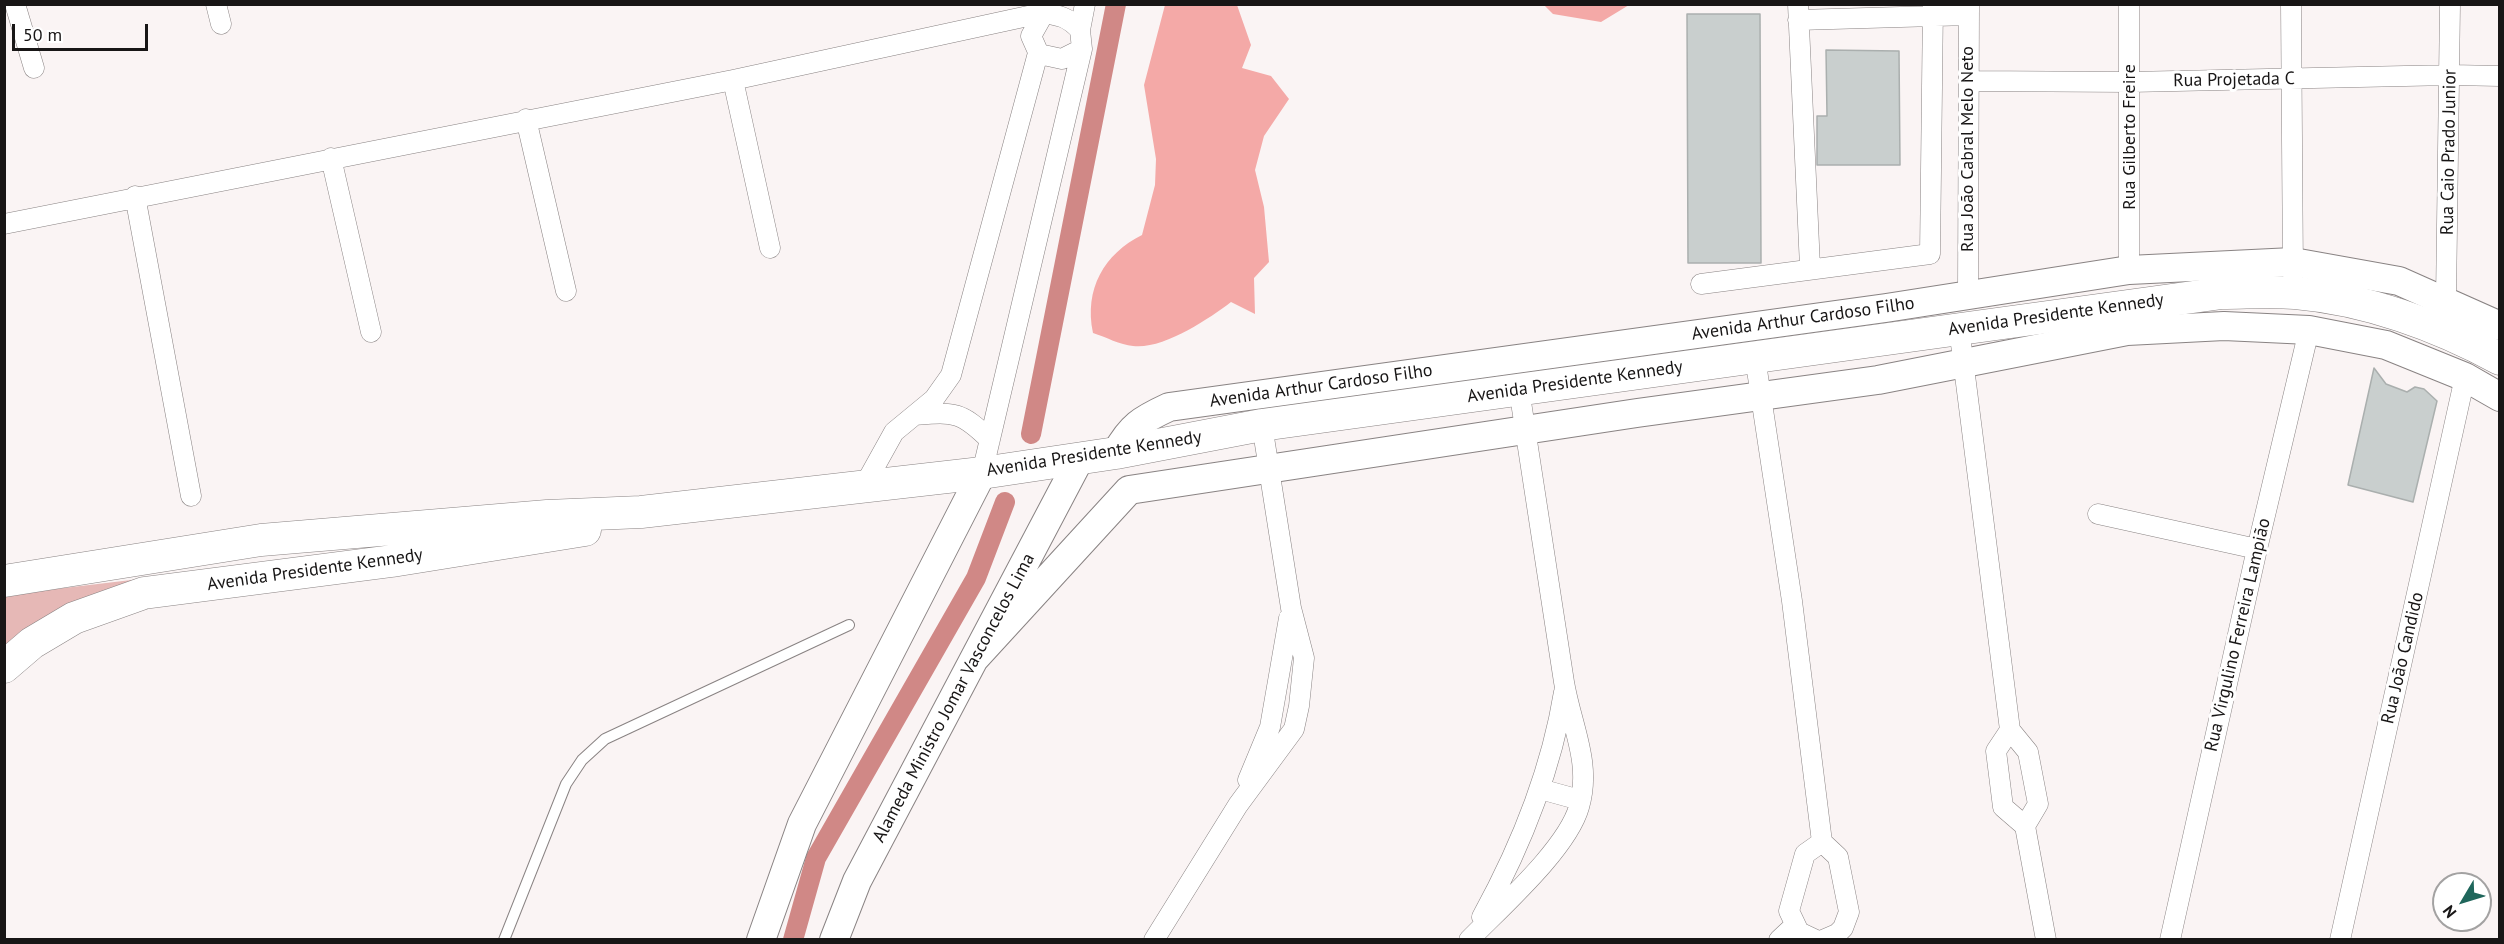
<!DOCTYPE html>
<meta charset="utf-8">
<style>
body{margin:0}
#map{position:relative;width:2504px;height:944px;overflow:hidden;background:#faf4f4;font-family:"PT Sans",sans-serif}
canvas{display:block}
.frame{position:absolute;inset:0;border:6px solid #181616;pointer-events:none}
.north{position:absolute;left:2432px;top:872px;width:60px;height:60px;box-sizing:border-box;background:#fff;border:2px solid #a3a2a2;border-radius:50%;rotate:232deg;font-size:16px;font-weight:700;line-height:24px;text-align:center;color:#181616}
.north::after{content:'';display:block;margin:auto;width:21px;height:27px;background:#1f665b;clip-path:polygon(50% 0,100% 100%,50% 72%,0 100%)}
.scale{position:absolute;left:12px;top:24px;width:136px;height:27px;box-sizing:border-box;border:3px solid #181616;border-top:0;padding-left:8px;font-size:18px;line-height:21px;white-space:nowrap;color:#181616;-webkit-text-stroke:4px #fff;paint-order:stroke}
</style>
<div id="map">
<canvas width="2504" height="944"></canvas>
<div class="frame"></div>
<div class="north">N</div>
<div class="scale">50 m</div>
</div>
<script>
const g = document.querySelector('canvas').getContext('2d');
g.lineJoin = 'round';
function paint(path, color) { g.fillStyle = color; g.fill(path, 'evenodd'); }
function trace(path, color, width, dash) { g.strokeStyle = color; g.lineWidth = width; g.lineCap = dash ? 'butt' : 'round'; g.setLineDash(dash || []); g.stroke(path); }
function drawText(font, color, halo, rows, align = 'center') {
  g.font = font + ' "PT Sans",sans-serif'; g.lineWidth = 6; g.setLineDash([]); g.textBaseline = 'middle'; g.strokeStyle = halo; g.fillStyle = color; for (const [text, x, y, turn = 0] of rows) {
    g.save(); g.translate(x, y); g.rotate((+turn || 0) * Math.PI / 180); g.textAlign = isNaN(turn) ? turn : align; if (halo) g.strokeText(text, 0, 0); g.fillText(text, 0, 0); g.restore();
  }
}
paint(new Path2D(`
 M165,576L104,593L47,616L5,645V595Z`), '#e6b8b6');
paint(new Path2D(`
 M1165,5H1237L1251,45L1242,68L1271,76L1289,99L1264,136L1255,170L1264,207L1269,262L1254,278L1255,314L1231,302C1209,319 1162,350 1133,346C1120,345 1106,337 1093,333C1084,289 1104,254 1142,235L1155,185L1156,159L1144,85Z
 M1544,5H1629L1601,22L1553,14Z`), '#f4a9a7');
trace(new Path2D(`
 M1031,434L1116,4
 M793,940L816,858L976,578L1005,502`), '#d08886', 20);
const building = new Path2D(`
 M1687,14H1760L1761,263H1688Z
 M1826,50L1899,51L1900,165H1817V116H1827Z
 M2374,368L2386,384L2407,392L2415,387L2424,389L2437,401L2413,502L2348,485Z`);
paint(building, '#c9cfce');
trace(building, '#aaafae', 1.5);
const lane = new Path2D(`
 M504,940L566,784L582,760L605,739L849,625`);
const street = new Path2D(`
 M15,4L34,68
 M216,4L221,24
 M1798,4L1810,267
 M2291,4L2293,275
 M1050,9L1044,13L1031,36L1039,54L1062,59L1082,49
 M1798,20L1969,15
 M733,80L770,248
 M1969,81L2130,82L2451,75L2500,76
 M526,119L566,291
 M331,158L371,332
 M135,196L191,496
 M4,224L733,80L1042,13C1059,15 1068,17 1080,30
 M2129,270V4
 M1701,284L1930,254L1933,4
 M1968,294L1969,4
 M2446,300L2450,4
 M1959,328L2010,730L2028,752L2038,804L2025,826
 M1755,357L1792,601L1822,842
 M915,415C954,412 961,411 990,440
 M982,473L1082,49L1080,30L1085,4
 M864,486L894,432L934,399L951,375L1038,53
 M2098,514L2257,549
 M2010,730L1996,751L2003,807L2025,826L2046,940
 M1248,780L1270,727L1289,618
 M1540,789L1580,800
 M1482,917C1521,846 1551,772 1564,692
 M1154,940L1238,805L1294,729L1299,706L1304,658L1291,608L1262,425
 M1469,940C1501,907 1567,849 1579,807C1592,763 1571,725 1564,682C1549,585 1534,487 1519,389
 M1779,940L1794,926
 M1816,940L1799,932L1789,911L1805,854L1822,842L1838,857L1849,912L1843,928L1837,934L1823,940
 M2170,940L2257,549L2309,330
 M2340,940L2465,377`);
const secondary = new Path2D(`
 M1116,453C1131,426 1141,420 1169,407L1886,308L2129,270L2293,262L2399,281L2500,326
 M975,658L1129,490L1637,413L1878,380L2127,331L2224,326L2309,330L2386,345L2465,377L2500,397
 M761,940L802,824L982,473
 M834,940L857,881L1080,458`);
const primary = new Path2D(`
 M4,581L261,540L547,516L641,512L982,473L1116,453L1262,425L2222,293C2246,293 2271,291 2295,293C2366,299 2438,325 2500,359
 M4,667L32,643L74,618L144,593L392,561L585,530`);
trace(lane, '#898383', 12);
trace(street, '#898383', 21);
trace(secondary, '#898383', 30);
trace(primary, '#898383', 33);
trace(lane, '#fff', 10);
trace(street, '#fff', 20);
trace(secondary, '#fff', 28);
trace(primary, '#fff', 32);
drawText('18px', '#181616', '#fff', [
 ["Rua Projetada C",2234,80,-1],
 ["Rua Gilberto Freire",2130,137,-90],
 ["Rua João Cabral Melo Neto",1968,149,-90],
 ["Rua Caio Prado Junior",2449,152,-89],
 ["Avenida Presidente Kennedy",2056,315,-8],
 ["Avenida Arthur Cardoso Filho",1803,319,-8],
 ["Avenida Presidente Kennedy",1575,382,-8],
 ["Avenida Arthur Cardoso Filho",1321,386,-8],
 ["Avenida Presidente Kennedy",1094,454,-9],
 ["Avenida Presidente Kennedy",315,570,-8],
 ["Rua Virgulino Ferreira Lampião",2238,635,-77],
 ["Rua João Candido",2403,658,-77],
 ["Alameda Ministro Jomar Vasconcelos Lima",954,698,-62]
]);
</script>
